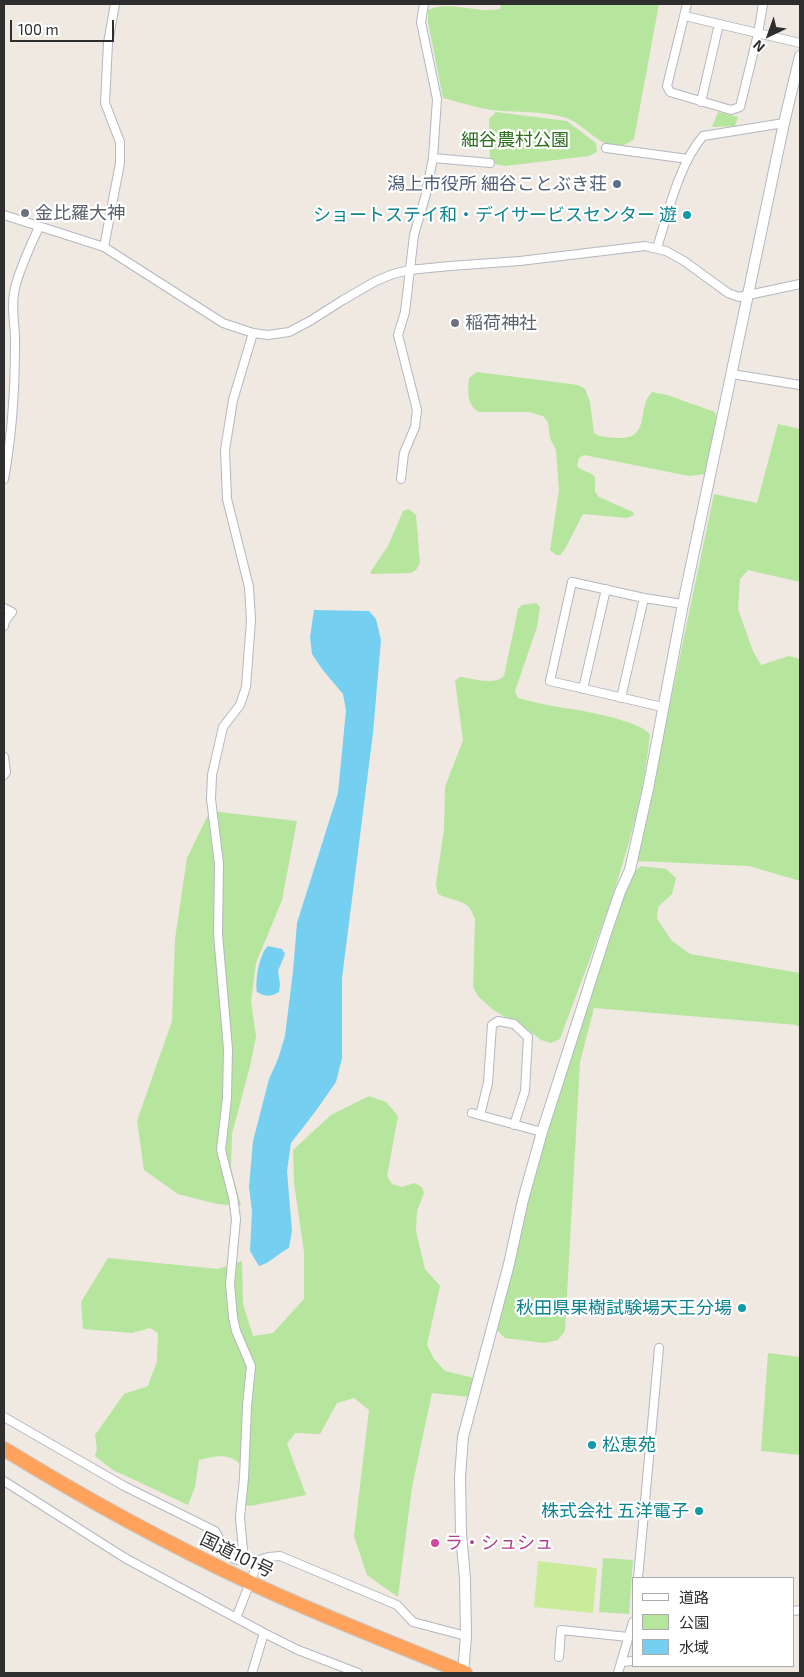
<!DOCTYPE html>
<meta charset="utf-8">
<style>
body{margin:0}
#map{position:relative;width:804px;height:1677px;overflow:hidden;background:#efe9e1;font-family:"Exo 2","Noto Sans JP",sans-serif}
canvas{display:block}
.frame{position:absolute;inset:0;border:5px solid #2e2e2e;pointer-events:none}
.legend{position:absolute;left:632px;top:1577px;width:162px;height:90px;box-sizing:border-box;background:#fff;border:1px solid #ababab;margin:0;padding:6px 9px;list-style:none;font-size:15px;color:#2e2e2e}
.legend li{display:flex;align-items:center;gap:10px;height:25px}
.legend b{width:25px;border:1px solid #ababab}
.north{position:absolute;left:744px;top:10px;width:50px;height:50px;-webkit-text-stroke:4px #fff;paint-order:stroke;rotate:222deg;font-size:14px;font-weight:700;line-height:20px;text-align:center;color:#2e2e2e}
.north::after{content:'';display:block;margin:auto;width:18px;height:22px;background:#2e2e2e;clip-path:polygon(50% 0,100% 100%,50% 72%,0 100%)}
.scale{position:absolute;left:10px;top:20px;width:104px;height:22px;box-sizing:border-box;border:2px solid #2e2e2e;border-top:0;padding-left:6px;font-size:15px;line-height:18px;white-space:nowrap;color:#2e2e2e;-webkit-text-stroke:4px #fff;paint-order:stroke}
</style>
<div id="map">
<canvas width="804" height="1677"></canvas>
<div class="frame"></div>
<ul class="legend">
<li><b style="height:6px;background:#fff"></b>道路</li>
<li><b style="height:14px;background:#b6e59e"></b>公園</li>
<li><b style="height:14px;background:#75cff0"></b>水域</li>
</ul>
<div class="north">N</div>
<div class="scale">100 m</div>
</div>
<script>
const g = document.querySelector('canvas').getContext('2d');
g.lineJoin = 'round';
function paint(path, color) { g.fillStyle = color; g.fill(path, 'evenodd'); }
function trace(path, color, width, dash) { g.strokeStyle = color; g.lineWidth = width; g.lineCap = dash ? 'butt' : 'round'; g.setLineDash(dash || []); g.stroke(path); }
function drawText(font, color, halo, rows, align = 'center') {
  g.font = font + ' "Exo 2","Noto Sans JP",sans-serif'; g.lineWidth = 4.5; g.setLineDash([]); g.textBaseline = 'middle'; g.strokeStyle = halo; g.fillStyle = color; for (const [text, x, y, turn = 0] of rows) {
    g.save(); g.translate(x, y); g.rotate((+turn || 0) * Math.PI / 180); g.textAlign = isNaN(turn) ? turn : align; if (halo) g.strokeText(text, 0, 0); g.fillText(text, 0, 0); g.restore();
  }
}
paint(new Path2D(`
 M501,4H659L634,139C609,159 591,130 571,120C553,111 512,112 491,110C475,107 459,102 443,98L428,22V10C449,0 477,14 500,9Z
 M496,112L567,121L596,143L597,152L589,156L505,166L490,163L489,119Z
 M718,112L738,117L735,126L712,127Z
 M477,372L578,385L585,389L590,402L594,433C601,438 609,437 617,438C652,440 636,408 652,392L667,395L715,412L717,420L705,474L689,476L584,455L579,458L577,466C583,472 590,471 595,477V492L599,497L633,512L634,515L627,518L583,514L565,549L560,555H556L550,550L559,490L556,450L550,438L548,422L543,416L529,412H479C466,405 468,391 469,378Z
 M778,424L800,429V582L748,570L740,579L738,609L753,651L761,665L789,656L800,659V881L749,866L637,861L714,494L757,503Z
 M409,509L416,515L420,563L416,570L411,573L371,574V571L388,546L403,511Z
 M536,603L540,607L537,627L515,691L518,698C551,708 585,709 618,719C630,723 640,725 650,734C640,838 596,941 560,1039L551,1043L541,1040L516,1021L503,1016L492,1009L478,996L473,987L475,919C468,897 455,903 438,894L436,884L444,829L445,787L463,740L455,681L460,677C472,678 494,686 504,676L518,609L522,605Z
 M210,811L297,821L282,900L256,963L251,1001L256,1037L250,1066L232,1134L231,1168L241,1206L217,1204L178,1194L144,1170L137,1121L172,1021L175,939L187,858Z
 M641,866L666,869L676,878L672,894L658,907L657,919L672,941L690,954L800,973V1028L797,1025L594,1008L580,1062L565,1331L558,1340L544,1343L505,1338L497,1330L544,1137L622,896L634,872Z
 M369,1096L386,1102L398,1116L387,1176L392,1184L402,1187L414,1183L422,1187L424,1193L417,1211L416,1231L425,1269L440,1286L427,1345L434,1359L445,1371L474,1378L470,1397L432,1393L412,1487L398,1597L367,1575L354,1536L369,1410L354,1398L337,1403L320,1434L295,1433L287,1444L306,1495L250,1506L238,1503L242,1466C230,1452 214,1456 199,1460L195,1487L188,1505L113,1470L95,1456L97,1449L95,1435L124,1394L148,1386L157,1361L158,1333L150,1328L132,1333L83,1329L81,1302L108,1258L218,1269L242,1261L243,1304L253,1336L273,1333L304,1299V1252L294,1183L293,1150L331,1115Z
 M768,1353L800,1357V1455L761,1451Z
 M603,1558L633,1560L629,1614L599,1612Z`), '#b6e59e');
paint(new Path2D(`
 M538,1561L597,1568L593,1613L534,1607Z`), '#c9ec9a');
paint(new Path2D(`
 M314,610L369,611L376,619L381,640L373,733L342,978V1058L336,1082L315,1112L291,1143L287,1171L292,1231L289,1248C279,1253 270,1263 259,1266L250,1251L252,1211L249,1187L253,1141L269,1079L278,1059L285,1036L293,971L297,923L338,793L346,710L343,694L322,669L312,654L310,637Z
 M268,946L282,949L285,954L278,971L280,984L279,992C270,997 266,997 257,992C255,981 259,954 268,946Z`), '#75cff0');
const street = new Path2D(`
 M687,4L667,86L670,92L731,110L740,107L758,34L763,4
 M685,16L800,43
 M701,102L719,24
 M606,148L688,159
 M433,158L490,163
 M4,215L104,247L223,323L253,333L268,335L289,332L310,321L343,300L376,281L393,274L409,270L450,266L520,261L645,246L666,251L684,261L728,293L739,297L800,284
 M104,247L120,163V142L105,103L108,43L115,4
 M657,248C668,213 679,164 703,136L784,123
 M732,374L800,385
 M4,479C12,435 15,390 15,345C16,326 10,307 15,288C20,267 30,247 39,227
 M401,479L404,453L415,427L417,410L398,335L405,312L414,235L426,194L433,158L437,99L421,22L424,4
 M4,608L12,612L5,621L4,626
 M583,689L606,589
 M621,698L644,598
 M662,707L550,681L572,582L644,598L683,604
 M4,757L6,772L4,775
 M472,1113L542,1132
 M480,1115L488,1083L492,1025L498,1021L514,1024L528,1037L525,1091L514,1125
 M4,1417L124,1486L215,1531L228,1555L234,1559L244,1561L259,1560L269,1557L280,1556L397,1605L413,1622L466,1636
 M4,1481L125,1558L264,1633L298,1650L358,1673
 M244,1561L240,1517L244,1478L247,1406L251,1366L236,1331L233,1317L230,1284L236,1219L233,1197L221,1150L227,1098L228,1049L218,934L219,864L211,799L212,775L223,727L240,705L246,687L251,620L249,587L227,499L225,450L233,400L253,333
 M638,1578L659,1348
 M793,1611L800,1610
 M236,1618L259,1560
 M559,1657L561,1630L628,1637
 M621,1662L633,1661
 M252,1673L264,1633
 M618,1673L633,1622`);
const secondary = new Path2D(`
 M463,1673L466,1636L465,1579L461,1533L460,1477L463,1437L509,1264L523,1200L542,1132L606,933L620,892L630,870L648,789L683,604L784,123L800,56`);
const highway = new Path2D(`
 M4,1449C84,1498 166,1543 251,1583C321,1616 393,1643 465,1673`);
trace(street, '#b4b7c1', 10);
trace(secondary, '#b4b7c1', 12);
trace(highway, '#c9c9c9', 16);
trace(street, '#fff', 8);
trace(secondary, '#fff', 10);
trace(highway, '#ffa35c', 14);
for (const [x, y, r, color] of [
 [617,184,5,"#5c6f8a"],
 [25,213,5,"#6b7280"],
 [687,215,5,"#0f9aa8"],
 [455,323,5,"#6b7280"],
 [742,1308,5,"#0f9aa8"],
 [592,1445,5,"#0f9aa8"],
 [699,1511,5,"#0f9aa8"],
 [435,1543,5,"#d1479c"]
]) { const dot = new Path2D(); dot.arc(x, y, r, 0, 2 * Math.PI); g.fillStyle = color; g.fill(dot); trace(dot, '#fff', 2); }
drawText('18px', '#2c6e1b', '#fff', [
 ["細谷農村公園",515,140]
]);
drawText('18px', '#4e5e75', '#fff', [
 ["潟上市役所 細谷ことぶき荘",607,184]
], 'right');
drawText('18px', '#5b616d', '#fff', [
 ["金比羅大神",35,213],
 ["稲荷神社",465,323]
], 'left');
drawText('18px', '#0d838f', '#fff', [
 ["ショートステイ和・デイサービスセンター 遊",677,215],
 ["秋田県果樹試験場天王分場",732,1308],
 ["松恵苑",602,1445,"left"],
 ["株式会社 五洋電子",689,1511]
], 'right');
drawText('18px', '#b23c85', '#fff', [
 ["ラ・シュシュ",445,1543]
], 'left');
drawText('18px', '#2e2e2e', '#fff', [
 ["国道101号",237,1555,26]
]);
</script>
